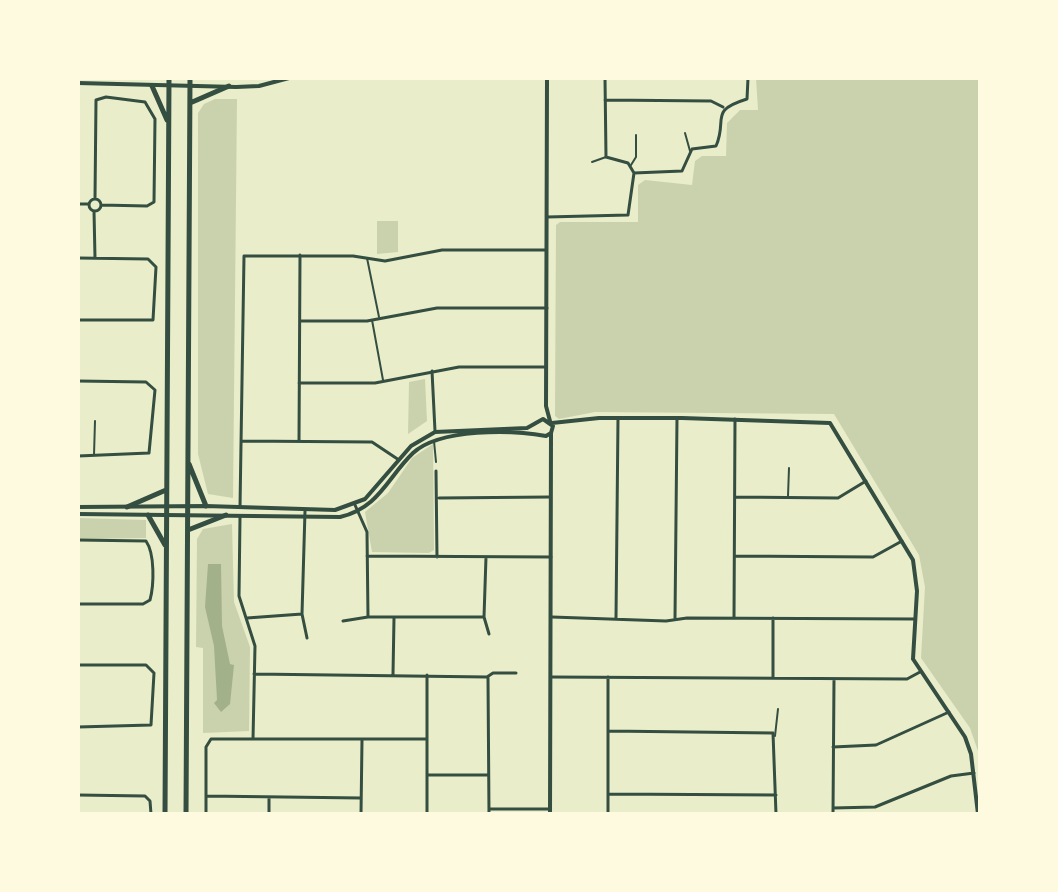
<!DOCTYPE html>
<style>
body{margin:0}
#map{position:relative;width:1058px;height:892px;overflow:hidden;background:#e9edc9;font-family:Ubuntu,sans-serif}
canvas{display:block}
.frame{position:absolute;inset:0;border:80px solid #fefae0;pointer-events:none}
</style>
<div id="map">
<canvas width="1058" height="892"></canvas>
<div class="frame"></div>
</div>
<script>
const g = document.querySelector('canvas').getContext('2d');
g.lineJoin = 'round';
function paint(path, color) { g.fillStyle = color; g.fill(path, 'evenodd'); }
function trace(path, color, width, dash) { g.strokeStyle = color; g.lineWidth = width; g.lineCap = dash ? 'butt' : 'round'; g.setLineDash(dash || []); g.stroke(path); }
paint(new Path2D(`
 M756,78H980V757L970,728L921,658L925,587L919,555L834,414L595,412L559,419L555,416L556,225L560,222H638V185L645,180L692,185L695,161L702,156H726L727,123L740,110H758Z
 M215,99H237L233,498L208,494L198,454V113L204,104Z
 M377,221H398V252L377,254Z
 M425,379L427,421L408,434L409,382Z
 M433,444L434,550L429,553L372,552L365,512L388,493L412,458Z
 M78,518L146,520V538L78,539Z
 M232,524L234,602L250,647L249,731L203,733V648L196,647L197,539L203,529Z`), '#cad2ad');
paint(new Path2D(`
 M208,564H221L222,626L230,664L234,665L230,704L221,712L214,703L217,700L214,646L205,607Z`), '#a3b18a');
trace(new Path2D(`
 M685,133L690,151
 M592,162L606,157
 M631,165L636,157V135
 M367,258L379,317
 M372,320L383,380
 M434,441L436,462
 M94,455L95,421
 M788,496L789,468
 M775,736L778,709`), '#344e41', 2);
trace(new Path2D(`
 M605,78L606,157L628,163L634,173
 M605,100L711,101L723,107
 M95,198L96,100L106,97L145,102L155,119L154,202L147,206L101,205
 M89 205a6 6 0 1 1 12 0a6 6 0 1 1-12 0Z
 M78,204H88
 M94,211L95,258
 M547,217L628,215L634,173L682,171L692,149L716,146C728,119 708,111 747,99L748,78
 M78,258L148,259L156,267L153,320H78
 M300,321H367L437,308H547
 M432,371L435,431
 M78,381L146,382L155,390L149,453L78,456
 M299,383H375L459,367H546
 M241,441L372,442L399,460
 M299,441L300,255
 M436,471L437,557
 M735,497L838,498L866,481
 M439,498L550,497
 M355,505L367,532L368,617
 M240,507L244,256H353L385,261L442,250H546
 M305,511L302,614L307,638
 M240,517L239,596L255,646L253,739
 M78,540L146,541C155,554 154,585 150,600L143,604H78
 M367,556L551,557
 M735,556L873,557L902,541
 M486,557L484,617L489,634
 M552,617L666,621L687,618L915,619
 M247,618L302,614
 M616,618L618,418
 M675,618L677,418
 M734,618L735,419
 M343,621L368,617H484
 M78,665H146L154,673L151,725L78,727
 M254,674L487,677L493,673H516
 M393,674L394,618
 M551,677L907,679L920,672
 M488,678L489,814
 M773,678V618
 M608,731L773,733L776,814
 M833,747L876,745L949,712
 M427,775H487
 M608,794L776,795
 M78,795L145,796L150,801L151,814
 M206,796L361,798
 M833,808L875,807L951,776L974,773
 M490,809H550
 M206,814V747L211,739H427
 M269,814V797
 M361,814L362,740
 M427,814V675
 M608,814V677
 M833,814L834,679`), '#344e41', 3);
trace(new Path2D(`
 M227,78H258
 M547,78L546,406L550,421
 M78,83L236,87L259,86L289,78
 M552,423L599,418H682L830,423L913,560L917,591L913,659L965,737L971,754L978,814
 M78,507L206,506L335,510L365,499L411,446L435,432L527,428L543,419L553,426L551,433L546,436C512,430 440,428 413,453C387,478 379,508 340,517L78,514
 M550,814L551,433`), '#344e41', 4);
trace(new Path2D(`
 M152,86L167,120
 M190,103L229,86
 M189,464L206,506
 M127,507L166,490
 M148,515L165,545
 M188,530L226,515
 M165,814L169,78
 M186,814L190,78`), '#344e41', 5);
</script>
